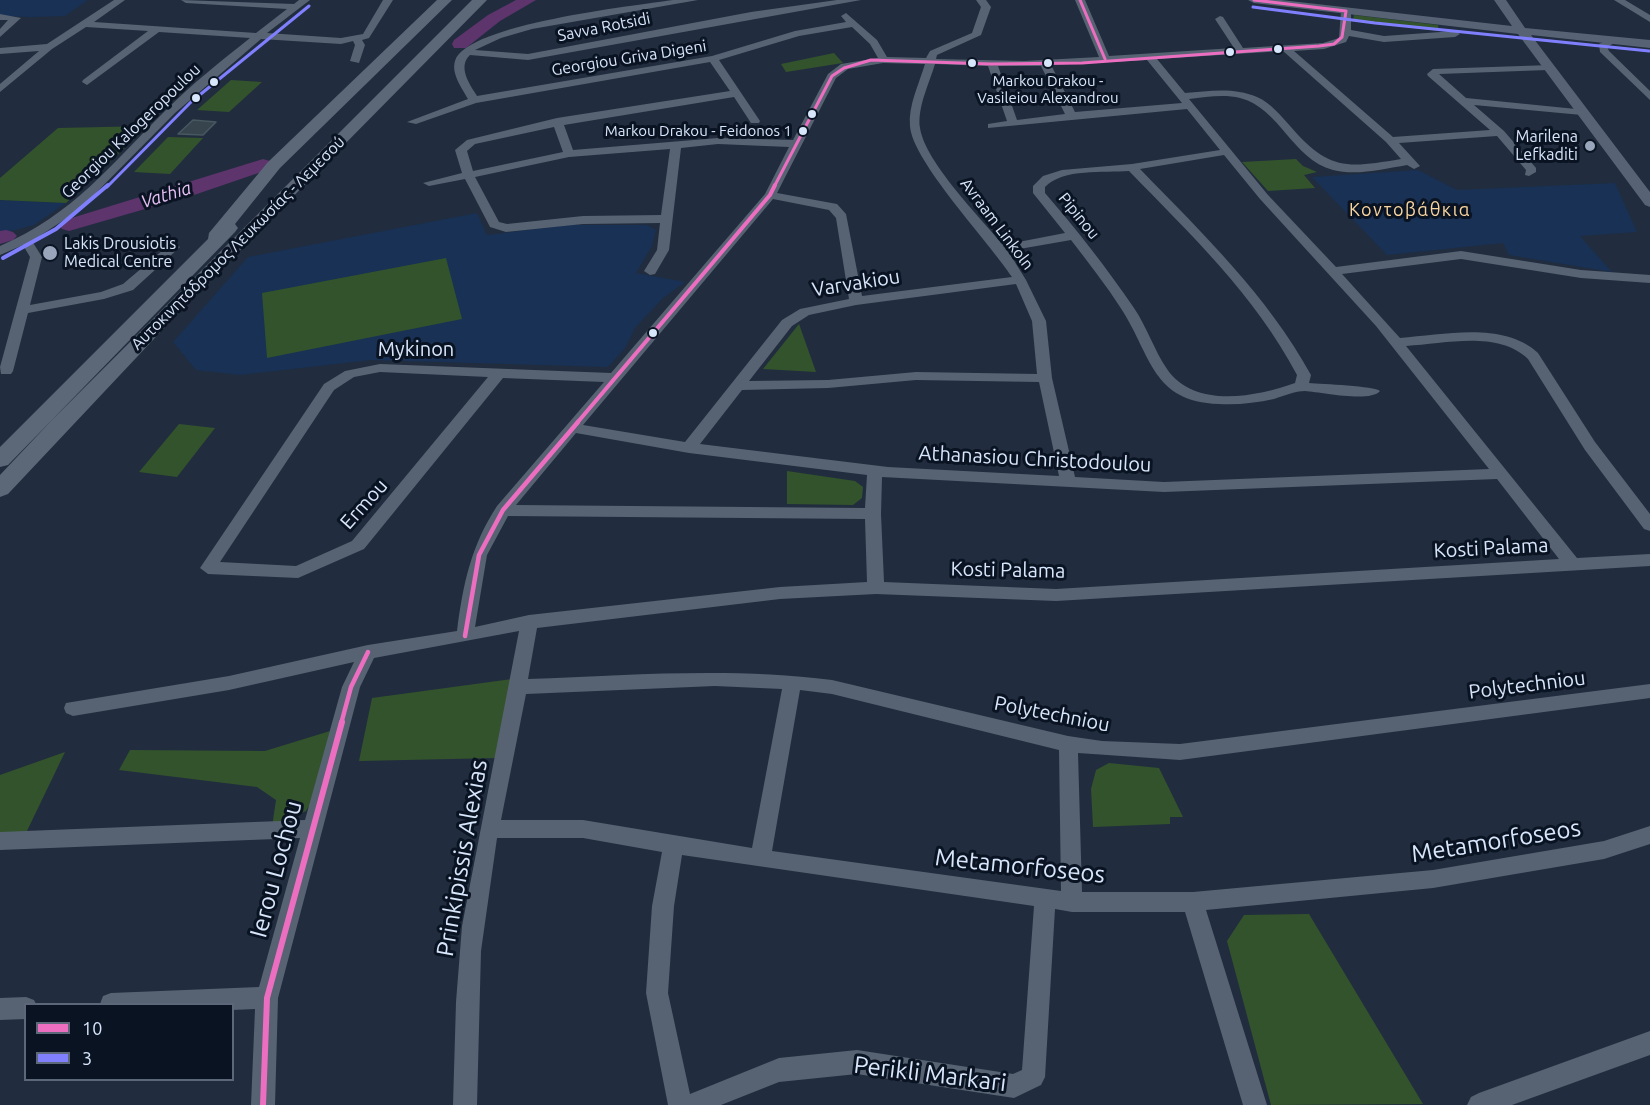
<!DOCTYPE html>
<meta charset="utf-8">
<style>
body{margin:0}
#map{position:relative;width:1650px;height:1105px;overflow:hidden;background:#212d3e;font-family:Ubuntu,sans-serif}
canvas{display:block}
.legend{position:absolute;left:24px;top:1003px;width:210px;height:78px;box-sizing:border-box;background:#0a1322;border:2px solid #5c6779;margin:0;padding:8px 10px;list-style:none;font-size:18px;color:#d8e6fc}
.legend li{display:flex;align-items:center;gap:12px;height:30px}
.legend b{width:30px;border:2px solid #5c6779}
</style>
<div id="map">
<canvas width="1650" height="1105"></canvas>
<ul class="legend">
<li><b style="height:8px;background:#ec6ec1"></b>10</li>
<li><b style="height:8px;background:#8080ff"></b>3</li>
</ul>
</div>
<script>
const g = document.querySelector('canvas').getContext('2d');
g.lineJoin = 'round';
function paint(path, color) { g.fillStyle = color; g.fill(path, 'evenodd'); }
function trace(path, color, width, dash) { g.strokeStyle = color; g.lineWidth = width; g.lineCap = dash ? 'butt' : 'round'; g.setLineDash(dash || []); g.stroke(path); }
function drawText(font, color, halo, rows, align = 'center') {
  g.font = font + ' Ubuntu,sans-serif'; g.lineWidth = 6; g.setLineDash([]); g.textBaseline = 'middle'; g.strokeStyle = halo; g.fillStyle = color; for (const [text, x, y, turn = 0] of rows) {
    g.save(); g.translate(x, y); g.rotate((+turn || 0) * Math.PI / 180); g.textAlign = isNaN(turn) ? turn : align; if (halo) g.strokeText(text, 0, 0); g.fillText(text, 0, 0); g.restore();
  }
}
paint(new Path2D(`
 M0,0H88L65,16L31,17L0,16Z
 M1418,170L1457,190L1615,183L1637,232L1580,236L1612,272L1509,255L1503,243L1387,255L1312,177Z
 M0,200L66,203L34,225L0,234Z
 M477,213L487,235L568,225H647L656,230L652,246L636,273L685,282L663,298L635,328L625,348L608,367L371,360L240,375L196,370L173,342L248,257Z`), '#183154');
paint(new Path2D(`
 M1354,15L1438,25L1439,31L1353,21Z
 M834,53L843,63L786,72L781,64Z
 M231,80L262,82L229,112L197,110Z
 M148,126L66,203L0,200V178L58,128Z
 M168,137L203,138L170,174L134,172Z
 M1296,159L1303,166L1317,172L1304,175L1315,188L1268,191L1242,162Z
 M446,258L462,319L267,358L262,293Z
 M799,324L816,372L763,369Z
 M179,424L215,428L177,477L139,472Z
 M787,471L855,481L863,487L862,498L853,505L787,504Z
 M512,679L498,758L359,761L372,698Z
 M330,731L316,795L306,811L272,827L276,800L257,787L119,770L130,750L265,751Z
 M65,752L26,833L0,834V775Z
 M1109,763L1159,768L1183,817H1170V824L1093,827L1091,789L1096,770Z
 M1309,914L1423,1104L1271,1105L1227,941L1244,915Z`), '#33532c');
paint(new Path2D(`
 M516,0H536L500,21L466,48H454L452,44L454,40L488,15Z
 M263,159L270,161L273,165L270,169L197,194L69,231L62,229L59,225L62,221Z
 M6,230L13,232L17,236L13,240L0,244V231Z`), '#5d346c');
const building = new Path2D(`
 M193,120L216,122L203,135L178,134Z`);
paint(building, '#37444d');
trace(building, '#475860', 1.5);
paint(new Path2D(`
 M114,0H125L94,22L256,33L287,9L186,3L181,0L294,4L299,0H310L267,33L341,38L363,34L383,0H393L369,38L362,40L365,45L359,63L350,61L355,45L353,41L341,44L261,39L175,113L79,210L32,241L42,257L30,305L101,292L123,284L170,244L174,243L180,247L133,290L104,299L28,313L13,371L11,374H1L0,367L30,257L23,245L0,255V246C74,214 110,165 166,110C192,84 221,61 250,38L159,32L87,85L82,82L83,80L148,31L86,27L52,49L0,92V84L39,51L0,54V48L47,44Z
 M673,0H698L532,29L501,38L475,50L528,54L751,12L837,0H861L528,60L470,55C457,67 470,85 477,96L712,56L795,31L846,22L841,16L846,13L877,40L887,57L926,58L930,51L972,33L981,7L976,0H986L991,7L981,35L937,55L936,59L1024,61L1099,57L1075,0H1085L1109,56L1234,48L1215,19L1220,16L1223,17L1243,48L1323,43L1339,38L1341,11L1346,8L1351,11V30L1384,36L1455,31L1460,34L1455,37L1384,42L1349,36L1346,42L1324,49L1294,51L1393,137L1490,130L1428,76L1427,74L1433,69L1551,65V69L1547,70L1439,74L1466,98L1586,110V114L1582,115L1474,105L1504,131L1536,168V172L1529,176L1525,175L1526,170L1497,136L1399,143L1420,166L1414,169L1407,165C1384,169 1356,176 1333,170C1292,159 1280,108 1240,98C1224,94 1206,97 1189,99L1268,195L1336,267L1461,251L1581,270L1650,275V283L1581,278L1461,259L1342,274L1400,338C1444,335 1503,321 1538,353L1595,442L1650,514V531L1644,529L1585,450L1528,359C1497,330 1445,344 1406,346L1577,558L1650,554V566L1056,601L876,594L780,599L537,628L528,679C630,675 731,667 832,680L1068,736L1102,741L1180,744L1650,684V698L1180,760L1078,753L1082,892H1193L1433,870L1604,841L1650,826V844L1604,859L1433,888L1206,910L1267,1105H1243L1185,912H1072L1055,909L1045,1077L1041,1085L1014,1098L857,1074L779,1082L721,1105H668L646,993L652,906L662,852L583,838H497L481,951L477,1105H453L456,1002L462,926L519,631L374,658L360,687L278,998L275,1105H251L255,1009L232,1010V1004H100L103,996L111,993L259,987L300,838L0,850V832L305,820L342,687L354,662L229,690L73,716L66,713L64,708L66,703L229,676L368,645L457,631C463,584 471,546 497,506L604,382L503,378L364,549L298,578L208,574L200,568L324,384L345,371L380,364L611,373L765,194L789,147L718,144L681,148L669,250L655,274L650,275L644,271L657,250L660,223L583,224L506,232L490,227L465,179L429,186L423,183L462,173L455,150L467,140L557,118L730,91L710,62L476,103L416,124L407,122L468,99C462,88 451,74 455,61C467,24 633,6 673,0ZM852,27L870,44L878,58L841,64L828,74L793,140L718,138L573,150L564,125L734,97L751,123H759L760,121L719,60L799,36ZM1283,51L1386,142L1401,159C1347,168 1329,171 1291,127C1281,116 1271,103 1257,97C1234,87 1209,91 1185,93L1157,59ZM1147,60L1182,103L1075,112L1051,65ZM883,63L925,64C919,84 908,106 910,126C912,161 990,243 1012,277L862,296L846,214L837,204L777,193L836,78L848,69ZM935,64L988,66L1007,121L988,124V128L1187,109L1220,150L1132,164L1062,170L1043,176L1033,186V193L1065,233L1003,245C980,217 925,162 920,128C917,108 929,84 935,64ZM998,66H1041L1065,114L1017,120ZM554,127L563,152L473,171L467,151L475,144ZM670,149L661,215L583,216L507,224L499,222L475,177L569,157ZM1224,155L1260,199L1376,326L1489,469L1164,482L1075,477L1052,378L1046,321L1026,280L1008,251L1071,240C1088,262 1106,285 1122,310C1151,355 1152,402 1219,404C1238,405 1256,403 1274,399C1283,396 1295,391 1305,391C1321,392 1370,403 1380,391C1375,386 1322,384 1309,383L1311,375C1267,295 1203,234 1140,169ZM1129,171C1191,235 1255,295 1297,375L1295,383C1256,397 1194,409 1167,369C1154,350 1147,327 1134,308C1106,267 1077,230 1045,193V187C1063,168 1104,173 1129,171ZM773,199L829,210L836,218L849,299L800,309L782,320L685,442L583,425ZM1016,284L1032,321L1037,374L916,372L828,380L749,381L792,326L809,315L856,305ZM380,372L488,377L352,541L296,566L220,562L334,390L354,377ZM916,380L1039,382L1059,476L888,467L700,444L742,390L828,388ZM576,433L689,453L867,475L865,508L516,505ZM882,477L1164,492L1497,479L1559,559L1056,589L884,582L881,514ZM508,516L865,519L867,582L780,587L529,615L475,627L487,555ZM715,686L782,689L752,848L583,820H501L526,694ZM800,690L832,694L1059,750L1061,891L772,851ZM682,855L1034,906L1022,1070L1013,1074L857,1050L779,1058L690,1094L668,993L674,906Z
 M1614,0H1625L1650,15V22Z
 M0,14L21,18L0,37V29L8,20H0Z
 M1610,39L1618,41L1607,47L1609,51L1650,91V100L1600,52L1599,44Z
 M26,997L34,1000L36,1004H26V1019L0,1020V998Z
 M1650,1031V1055L1512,1105H1467L1471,1097L1479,1093Z`), '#576372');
paint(new Path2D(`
 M1248,0H1281L1512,26L1494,0H1506L1525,28L1650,40V48L1531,35L1650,192V207L1645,205L1518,34L1254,3Z`), '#576374');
paint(new Path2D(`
 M437,0H452L280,168L235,224L238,228L235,232L8,465L0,467V447L208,239L209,233L268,162Z
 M472,0H487L184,307L8,494L0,497V475L51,421Z`), '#5c6878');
trace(new Path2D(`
 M1080,0L1105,59
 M774,187L832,76L844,68L871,60L991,64L1082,63L1319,46L1334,44L1342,37L1346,11L1254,0`), '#ec6ec1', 3);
trace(new Path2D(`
 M577,423L770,195L775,185`), '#ec6ec1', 4);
trace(new Path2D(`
 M465,636L479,555L503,510L578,422
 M341,724L351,687L368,652`), '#ec6ec1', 4.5);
trace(new Path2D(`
 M263,1105L267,998L342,722`), '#ec6ec1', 6);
trace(new Path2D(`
 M1253,7L1375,23L1649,51
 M107,187L191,102L309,6`), '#8080ff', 3);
trace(new Path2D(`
 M3,258L56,229L108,185`), '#8080ff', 4);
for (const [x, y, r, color] of [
 [1278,49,5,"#d8e6fc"],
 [1230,52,5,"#d8e6fc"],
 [972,63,5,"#d8e6fc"],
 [1048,63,5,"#d8e6fc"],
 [214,82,5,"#d8e6fc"],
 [196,98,5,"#d8e6fc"],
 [812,114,5,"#d8e6fc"],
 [803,131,5,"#d8e6fc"],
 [1590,146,6,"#98a5ba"],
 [50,253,8,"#98a5ba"],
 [653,333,5,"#d8e6fc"]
]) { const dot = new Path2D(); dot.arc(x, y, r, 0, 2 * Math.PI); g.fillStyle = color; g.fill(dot); trace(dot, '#0a1322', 2); }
drawText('15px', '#d8e6fc', '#0a1322', [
 ["Markou Drakou -",1048,81],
 ["Vasileiou Alexandrou",1048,98],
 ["Markou Drakou - Feidonos 1",792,131,"right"]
]);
drawText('16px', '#d8e6fc', '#0a1322', [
 ["Savva Rotsidi",604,27,-11],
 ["Georgiou Griva Digeni",629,58,-9],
 ["Georgiou Kalogeropoulou",131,131,-44],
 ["Pipinou",1079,216,51],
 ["Avraam Linkoln",997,224,53],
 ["Αυτοκινητόδρομος Λευκωσίας - Λεμεσού",238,243,-45]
]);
drawText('16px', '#d8e6fc', '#0a1322', [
 ["Marilena",1578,137],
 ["Lefkaditi",1578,155],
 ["Lakis Drousiotis",64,244,"left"],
 ["Medical Centre",64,262,"left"]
], 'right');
drawText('italic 18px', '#e8c1f5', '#0a1322', [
 ["Vathia",166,195,-17]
]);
g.letterSpacing = '1.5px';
drawText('18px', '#f9d59f', '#0a1322', [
 ["Κοντοβάθκια",1410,210]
]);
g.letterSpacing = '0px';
drawText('20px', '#d8e6fc', '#0a1322', [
 ["Varvakiou",856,283,-9],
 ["Mykinon",416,349],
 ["Athanasiou Christodoulou",1035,459,3],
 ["Ermou",364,504,-48],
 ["Kosti Palama",1491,548,-3],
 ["Kosti Palama",1008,570,1],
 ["Polytechniou",1527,685,-7],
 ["Polytechniou",1052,714,11]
]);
drawText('24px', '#d8e6fc', '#0a1322', [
 ["Metamorfoseos",1496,841,-9],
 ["Prinkipissis Alexias",462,858,-80],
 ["Metamorfoseos",1020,866,6],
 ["Ierou Lochou",276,869,-75],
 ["Perikli Markari",930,1074,7]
]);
</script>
